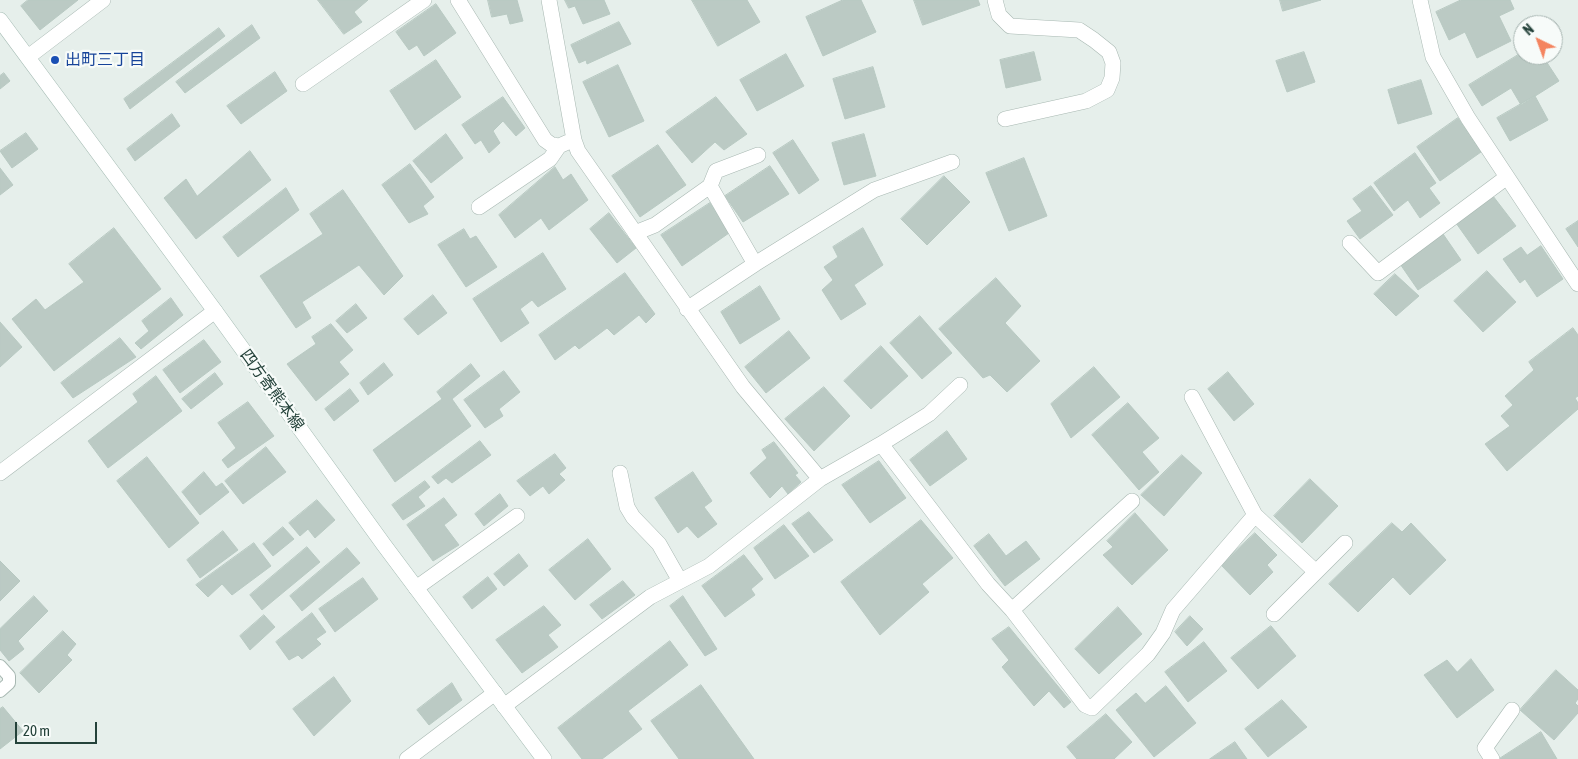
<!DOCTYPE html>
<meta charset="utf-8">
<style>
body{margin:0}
#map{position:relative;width:1578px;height:759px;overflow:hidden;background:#e6efeb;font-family:"Asap Condensed",sans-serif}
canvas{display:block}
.north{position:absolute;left:1513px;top:15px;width:50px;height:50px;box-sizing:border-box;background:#f7fbf9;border:1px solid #a3b1ad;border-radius:50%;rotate:318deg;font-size:14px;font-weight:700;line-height:20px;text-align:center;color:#24423a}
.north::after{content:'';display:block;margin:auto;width:18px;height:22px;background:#f4845f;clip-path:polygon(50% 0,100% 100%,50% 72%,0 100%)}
.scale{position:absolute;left:15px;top:722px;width:82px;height:22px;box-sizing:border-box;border:2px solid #24423a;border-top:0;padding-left:6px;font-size:15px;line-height:18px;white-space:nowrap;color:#24423a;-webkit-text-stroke:4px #f7fbf9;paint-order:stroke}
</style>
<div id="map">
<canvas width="1578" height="759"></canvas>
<div class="north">N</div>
<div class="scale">20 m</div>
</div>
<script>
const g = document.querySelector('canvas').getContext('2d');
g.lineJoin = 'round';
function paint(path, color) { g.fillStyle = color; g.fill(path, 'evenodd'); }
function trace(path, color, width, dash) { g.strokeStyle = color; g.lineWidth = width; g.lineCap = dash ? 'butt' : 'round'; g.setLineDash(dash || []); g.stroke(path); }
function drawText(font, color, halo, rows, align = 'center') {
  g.font = font + ' "Asap Condensed","Noto Sans JP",sans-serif'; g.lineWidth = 4.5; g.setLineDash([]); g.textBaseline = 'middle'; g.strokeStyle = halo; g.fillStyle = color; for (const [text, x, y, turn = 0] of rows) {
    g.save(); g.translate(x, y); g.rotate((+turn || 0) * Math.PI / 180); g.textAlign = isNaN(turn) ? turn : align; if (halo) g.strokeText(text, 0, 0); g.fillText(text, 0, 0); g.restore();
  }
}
const building = new Path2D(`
 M28,0H78L40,30L21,6Z
 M318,0H368L354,12L362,22L344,34Z
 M488,0H517L523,21L510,24L507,14L492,17Z
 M565,0H604L610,14L583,24L575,6L569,8Z
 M692,0H747L760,22L718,46Z
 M843,0H861L876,32L823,56L806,17Z
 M914,0H978L980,5L923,25Z
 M1280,0H1321L1283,11Z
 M1461,0H1510L1514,9L1499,16L1511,41L1477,58L1465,32L1449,40L1436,12Z
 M436,4L456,33L424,56L417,45L409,50L396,32Z
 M619,22L631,44L587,64L586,60L579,63L571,45Z
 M252,25L260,38L185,93L176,82Z
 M219,28L225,36L130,109L124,99Z
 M1034,52L1041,80L1006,88L1000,60Z
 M1304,52L1315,82L1287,92L1276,61Z
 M1523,52V55H1542L1559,81L1521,105L1511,88L1482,106L1469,85Z
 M786,54L804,86L757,111L740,80Z
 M436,60L461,97L415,130L390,91Z
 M618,65L644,121L609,137L583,82Z
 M873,67L885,107L845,119L833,79Z
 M275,72L287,91L241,124L227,106Z
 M4,73L10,81L0,89V76Z
 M1421,80L1432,114L1398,124L1388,90Z
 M1535,96L1548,120L1510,141L1497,118Z
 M503,97L525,128L516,136L503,121L493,131L500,143L489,153L481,140L475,144L462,125Z
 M716,97L747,134L724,150L715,142L692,163L666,132Z
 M172,114L180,126L135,161L127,149Z
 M1458,118L1481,152L1440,181L1417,147Z
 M26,133L38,149L12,168L0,151Z
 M446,134L463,158L431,183L413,161Z
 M864,134L876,176L844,185L832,143Z
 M793,140L819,180L799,194L773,153Z
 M658,145L686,185L640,217L612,176Z
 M250,151L271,180L196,239L164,198L186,179L197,196Z
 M1415,153L1436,183L1429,188L1440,203L1420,218L1408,200L1394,211L1374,183Z
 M1024,158L1047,216L1009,231L986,173Z
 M410,164L434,197L423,206L428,214L409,223L382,185Z
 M770,166L789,194L743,222L725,196Z
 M555,167L563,180L571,174L588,200L549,230L541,218L515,238L499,215Z
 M0,168L13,185L0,195Z
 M944,176L970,202L927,245L901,219Z
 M1371,186L1393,215L1360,239L1347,221L1362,211L1353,199Z
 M286,188L299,210L238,257L223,237Z
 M343,190L403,276L384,295L359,265L302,302L311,318L296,328L260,276L323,234L310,214Z
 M1493,196L1516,226L1478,254L1456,223Z
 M710,203L729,233L682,266L661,235Z
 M609,213L636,248L617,263L590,229Z
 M1578,221V247L1566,229Z
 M114,228L161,289L54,371L12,319L36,299L45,310L84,282L69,264Z
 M863,228L883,265L854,285L866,304L841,320L822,290L833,280L824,267L838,257L833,247Z
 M464,229L470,239L476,236L497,267L466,287L438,245Z
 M1441,231L1461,260L1418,290L1398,261Z
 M1541,246L1563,279L1537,297L1525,279L1520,283L1503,259L1521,247L1527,255Z
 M543,253L566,289L538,307L532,300L520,309L529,323L501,342L473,299Z
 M1487,271L1516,302L1483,332L1454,301Z
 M625,273L655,314L646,323L639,315L614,335L607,328L579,349L575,345L555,360L539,335Z
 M1395,274L1419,296L1396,316L1374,294Z
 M996,278L1021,306L1005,323L1040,361L1007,392L990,375L983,378L939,329Z
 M760,286L780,319L740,344L721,312Z
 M433,295L447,313L418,335L404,319Z
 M171,298L183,315L141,349L135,343L149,331L142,321Z
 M356,304L367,318L347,333L336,321Z
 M920,316L952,353L922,379L890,343Z
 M0,322L22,347L0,367Z
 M331,324L353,350L339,362L349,374L316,401L287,364L316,344L312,337Z
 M1573,328L1578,335V396L1575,398L1578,403V409L1507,471L1485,444L1510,426L1501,416L1513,405L1505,396L1534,370L1529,362Z
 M789,331L810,358L766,393L745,367Z
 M120,338L136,357L73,398L61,383Z
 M204,340L221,362L180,393L163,370Z
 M881,346L908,376L871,409L844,381Z
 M384,363L393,375L368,395L360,383Z
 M471,364L480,376L452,399L471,426L395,482L373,450L442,399L437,392Z
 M1094,367L1120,397L1071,438L1051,404Z
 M504,371L520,392L499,409L503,416L485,428L464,400Z
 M1228,372L1254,404L1234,421L1208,389Z
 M215,373L223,384L191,409L182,399Z
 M156,376L182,411L108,468L88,441L138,402L133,394Z
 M824,387L850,416L814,451L785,419Z
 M350,389L359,401L334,421L325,409Z
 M248,402L274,436L228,468L222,460L236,448L218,423Z
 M1128,403L1159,438L1142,452L1159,472L1139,490L1092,435Z
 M947,431L967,459L930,486L910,460Z
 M480,441L491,455L452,483L446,478L438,484L432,477Z
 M774,442L798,473L795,475L801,482L788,494L782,486L770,498L750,473L767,458L762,450Z
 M266,447L286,472L243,504L225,481Z
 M555,454L566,468L559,474L565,480L549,494L543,486L530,496L517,481Z
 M1182,455L1202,473L1164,516L1141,495Z
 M147,457L199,523L169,548L117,481Z
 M879,461L906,498L870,523L842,485Z
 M204,472L216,487L222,483L229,492L200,515L182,492Z
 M693,472L712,501L704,507L717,524L698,538L687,526L678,533L655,498Z
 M1310,479L1338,506L1302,543L1274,516Z
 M425,481L430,487L418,497L425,506L403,520L392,505Z
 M500,494L508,506L484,526L475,514Z
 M444,498L457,515L444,525L459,545L433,561L407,525Z
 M317,500L335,520L315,538L308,529L300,536L289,523Z
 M809,512L833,540L814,553L792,524Z
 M1135,513L1168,550L1132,585L1103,555L1113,547L1107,541Z
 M921,520L953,558L922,584L929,592L880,635L841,582Z
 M1392,523L1402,532L1411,523L1446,560L1410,595L1393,577L1358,612L1329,584Z
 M784,525L809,556L775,579L754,548Z
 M283,527L294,539L273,556L263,544Z
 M223,531L238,550L200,578L187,560Z
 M1255,533L1277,555L1267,565L1273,572L1250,595L1221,565Z
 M989,534L1006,556L1026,541L1040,559L1005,586L974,546Z
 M588,539L611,569L575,600L549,570Z
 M254,543L271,566L232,595L222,584L208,597L196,585Z
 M307,547L320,562L262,610L250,595Z
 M347,548L360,563L302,611L290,596Z
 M519,554L528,566L504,586L494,574Z
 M744,555L763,579L751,589L755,595L725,617L702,586Z
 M0,561L20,581L0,601Z
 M488,577L497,589L472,609L463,597Z
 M363,578L378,599L335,632L319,609Z
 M623,581L635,595L602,619L590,605Z
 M34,596L48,611L18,641L24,649L9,661L0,650V629Z
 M683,596L717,649L705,656L670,606Z
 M544,606L561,625L548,635L558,647L522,673L496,640Z
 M1118,607L1142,634L1099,674L1075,649Z
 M312,613L326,632L316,639L321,644L302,659L298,655L289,660L276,642Z
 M264,615L275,627L250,650L240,636Z
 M1190,616L1203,629L1187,646L1175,632Z
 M1271,626L1296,656L1258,689L1231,658Z
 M1009,627L1071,702L1064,708L1049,691L1034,706L1002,667L1009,660L992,639Z
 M63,631L76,644L67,655L72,660L39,693L20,673Z
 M670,641L688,665L628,711L642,729L602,759H582L558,728Z
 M1204,642L1227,671L1188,702L1165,672Z
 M1471,659L1494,690L1457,718L1424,675L1447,660L1457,672Z
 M1556,670L1578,690V699L1575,703L1578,706V713L1554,740L1520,710Z
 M334,677L351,701L314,736L293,709Z
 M452,683L462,700L429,725L417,710Z
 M701,685L754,759H679L651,721Z
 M1166,686L1196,723L1154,757L1116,710L1136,693L1145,703Z
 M1282,700L1307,727L1268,757L1245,729Z
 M3,707L23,731L0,749V709Z
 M1106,714L1132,742L1114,759H1077L1067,747Z
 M1541,732L1557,759H1499Z
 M1235,742L1247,759H1210Z`);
paint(building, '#bbcac4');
trace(building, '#b8c9c2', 1);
const service = new Path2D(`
 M0,666L9,676V683L0,691`);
const minor = new Path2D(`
 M458,0L545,140L552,145L559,146
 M549,0L574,140L578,151L743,387L820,479
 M995,0L999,15L1010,26L1079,30L1094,40L1109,52L1113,63L1112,78L1107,90L1086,101L1005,119
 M1420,0L1433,57L1468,118L1578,284
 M28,57L103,0
 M303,84L424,0
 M710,186L755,264
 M479,207L550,159L559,146L568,142
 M635,233L655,225L710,186L716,171L758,155
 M1350,243L1378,273L1507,177
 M687,309L755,264L874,190L952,162
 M1192,397L1255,515L1316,572
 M881,444L988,584L1012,610L1085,705L1092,708L1148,654L1163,633L1173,610L1255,515
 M0,473L215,311
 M620,473L627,507L633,517L659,544L680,581
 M416,588L517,516
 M1012,610L1132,501
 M1274,614L1345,543
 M504,706L650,597L709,566L820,479L881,444L929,414L960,385
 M407,759L495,693
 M1492,759L1485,748L1512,710`);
const secondary = new Path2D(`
 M0,20L215,311L384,545L544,759`);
trace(service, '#a8b8b2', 14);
trace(minor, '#a8b8b2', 16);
trace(secondary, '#a4bbb3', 16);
trace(service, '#fff', 12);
trace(minor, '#fff', 15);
trace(secondary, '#fff', 15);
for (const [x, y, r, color] of [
 [55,60,5,"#1a4fb4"]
]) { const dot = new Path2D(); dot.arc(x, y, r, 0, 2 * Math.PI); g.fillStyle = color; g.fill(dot); trace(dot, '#f7fbf9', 2); }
drawText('16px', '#164399', '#f7fbf9', [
 ["出町三丁目",65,60]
], 'left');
drawText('16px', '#24423a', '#f7fbf9', [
 ["四方寄熊本線",272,390,54]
]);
</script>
